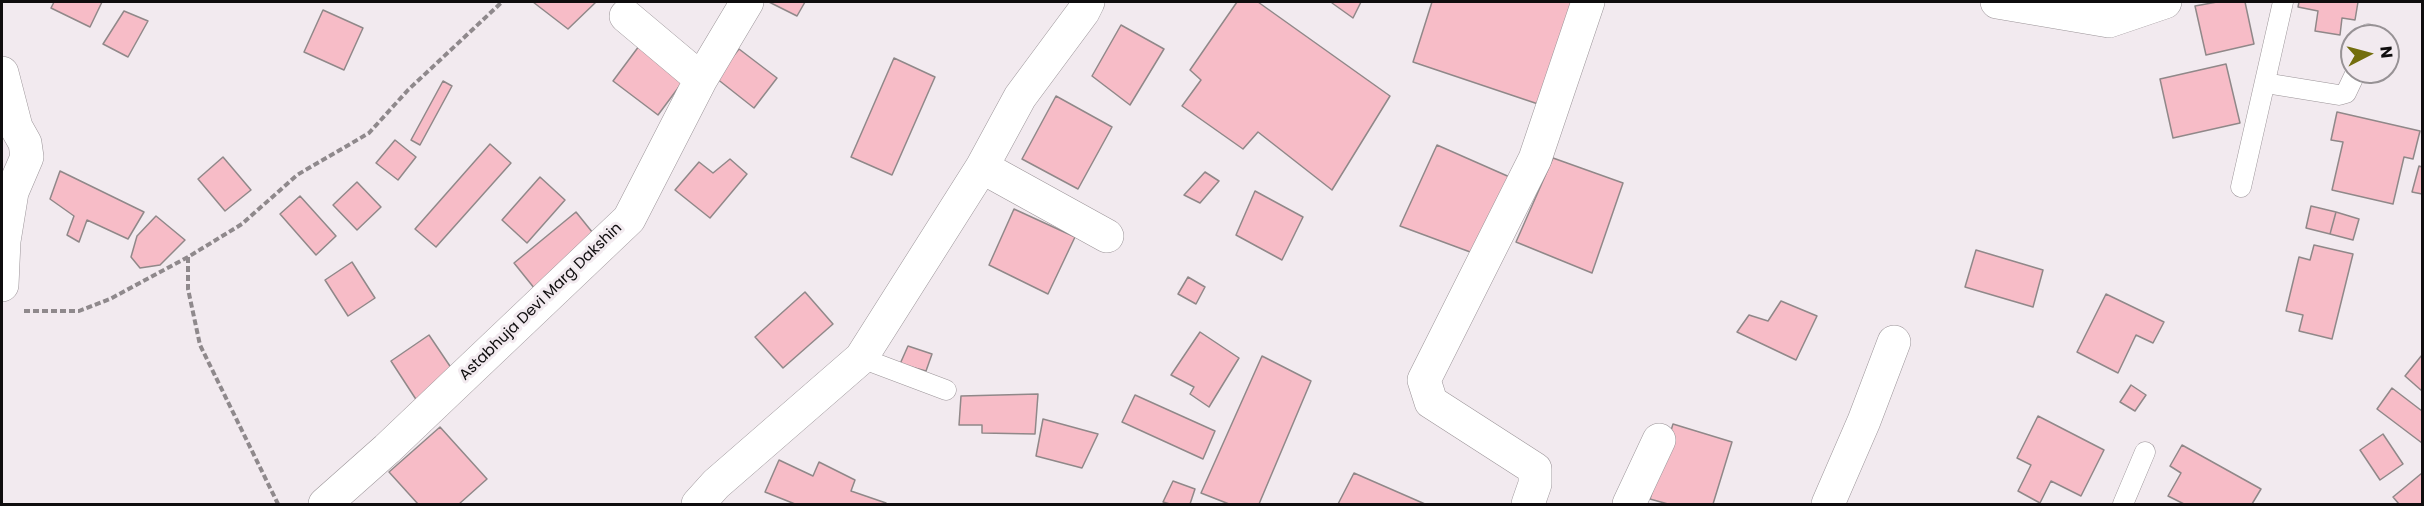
<!DOCTYPE html>
<style>
body{margin:0}
#map{position:relative;width:2424px;height:506px;overflow:hidden;background:#f2eaef;font-family:Poppins,sans-serif}
canvas{display:block}
.frame{position:absolute;inset:0;border:3px solid #0f0d0e;pointer-events:none}
.north{position:absolute;left:2340px;top:24px;width:60px;height:60px;box-sizing:border-box;background:#f2eaef;border:2px solid #979295;border-radius:50%;rotate:84deg;font-size:16px;font-weight:700;line-height:24px;text-align:center;color:#0f0d0e}
.north::after{content:'';display:block;margin:auto;width:21px;height:27px;background:#736e0d;clip-path:polygon(50% 0,100% 100%,50% 72%,0 100%)}
</style>
<div id="map">
<canvas width="2424" height="506"></canvas>
<div class="frame"></div>
<div class="north">N</div>
</div>
<script>
const g = document.querySelector('canvas').getContext('2d');
g.lineJoin = 'round';
function paint(path, color) { g.fillStyle = color; g.fill(path, 'evenodd'); }
function trace(path, color, width, dash) { g.strokeStyle = color; g.lineWidth = width; g.lineCap = dash ? 'butt' : 'round'; g.setLineDash(dash || []); g.stroke(path); }
function drawText(font, color, halo, rows, align = 'center') {
  g.font = font + ' Poppins,sans-serif'; g.lineWidth = 6; g.setLineDash([]); g.textBaseline = 'middle'; g.strokeStyle = halo; g.fillStyle = color; for (const [text, x, y, turn = 0] of rows) {
    g.save(); g.translate(x, y); g.rotate((+turn || 0) * Math.PI / 180); g.textAlign = isNaN(turn) ? turn : align; if (halo) g.strokeText(text, 0, 0); g.fillText(text, 0, 0); g.restore();
  }
}
const building = new Path2D(`
 M54,2H102L90,27L51,8Z
 M533,2H596L568,29Z
 M769,2H805L797,16Z
 M1237,2H1258L1390,96L1332,190L1258,132L1243,149L1182,106L1201,80L1190,70Z
 M1333,2H1361L1353,18L1332,3Z
 M1432,2H1575L1541,105L1413,62Z
 M2217,2H2245L2254,44L2206,55L2195,6Z
 M2299,2H2358L2355,20L2342,18L2340,35L2315,31L2318,11L2298,7Z
 M323,10L363,28L344,70L304,52Z
 M124,11L148,21L128,57L103,44Z
 M1121,25L1164,49L1130,105L1092,76Z
 M642,42L687,76L658,115L613,81Z
 M739,49L777,78L754,108L716,78Z
 M894,58L935,77L892,175L851,157Z
 M2226,64L2240,123L2173,138L2160,79Z
 M443,81L452,86L420,145L411,140Z
 M1056,96L1112,127L1078,189L1022,159Z
 M2337,112L2420,131L2413,159L2404,157L2393,204L2332,190L2343,142L2331,140Z
 M395,140L416,157L398,180L376,163Z
 M490,144L511,163L436,247L415,229Z
 M1437,145L1521,182L1481,256L1400,226Z
 M223,157L251,190L225,211L198,179Z
 M1553,158L1623,183L1592,273L1516,242Z
 M730,159L747,174L710,218L675,190L699,162L713,173Z
 M2419,166L2422,167V194L2412,192Z
 M60,171L144,212L128,239L87,220L79,242L67,235L74,216L50,199Z
 M1205,172L1219,181L1200,203L1184,195Z
 M540,177L565,200L527,243L502,220Z
 M357,182L381,207L357,230L333,205Z
 M1255,191L1303,217L1282,260L1236,235Z
 M300,196L336,236L316,255L280,214Z
 M2311,206L2336,212L2330,234L2306,228Z
 M1014,209L1075,237L1048,294L989,265Z
 M576,212L601,243L539,294L514,263Z
 M2336,212L2359,219L2353,240L2330,234Z
 M156,216L185,240L160,265L140,268L131,257L137,236Z
 M2314,245L2353,254L2332,339L2299,331L2303,315L2286,311L2299,257L2310,260Z
 M1976,250L2043,270L2033,307L1965,287Z
 M352,262L375,298L348,316L325,280Z
 M1188,277L1205,287L1196,304L1178,294Z
 M805,292L833,324L783,368L755,337Z
 M2106,294L2164,322L2153,343L2136,335L2118,373L2077,352Z
 M1781,301L1817,316L1796,360L1737,332L1749,315L1768,321Z
 M1200,332L1239,358L1209,407L1190,394L1194,387L1171,375Z
 M429,335L458,378L419,404L391,361Z
 M908,346L932,354L926,371L900,364Z
 M2422,355V391L2405,376Z
 M1262,356L1311,381L1259,504H1229L1201,493Z
 M2131,385L2146,395L2135,411L2120,402Z
 M2392,388L2422,411V443L2377,409Z
 M1038,394L1035,434L982,433V425H959L961,396Z
 M1135,395L1215,431L1203,459L1122,422Z
 M2038,416L2104,450L2081,496L2051,481L2040,503L2018,491L2031,465L2017,458Z
 M1043,419L1098,434L1082,468L1036,456Z
 M1673,424L1732,442L1713,504H1668L1650,499Z
 M440,427L487,479L459,504H418L389,472Z
 M2383,434L2403,464L2380,480L2360,450Z
 M2182,445L2261,489L2252,504H2184L2168,496L2181,473L2170,466Z
 M779,460L813,476L819,462L855,480L851,491L886,503L885,504H795L765,492Z
 M1354,473L1425,504H1338Z
 M2422,473V504H2399L2393,497Z
 M1173,481L1195,489L1190,504H1170L1163,502Z`);
paint(building, '#f7bcc7');
trace(building, '#908889', 1.5);
const service = new Path2D(`
 M2367,36L2368,34
 M2265,83L2339,95L2346,93L2356,72
 M2241,187L2283,2
 M861,358L946,390
 M2123,504L2145,452`);
const minor = new Path2D(`
 M1997,2L2109,21
 M2114,2L2109,21L2165,2
 M626,16L701,79
 M2,73L16,127L25,143L27,157L12,192L4,241L2,285
 M982,167L1107,236
 M325,504L387,449L629,219L701,79L747,2
 M698,504L716,484L861,358L982,167L1020,97L1083,12L1088,2
 M1528,504L1535,484V469L1431,402L1424,380L1535,159L1588,2
 M1629,504L1659,440
 M1828,504L1864,421L1894,342`);
trace(service, '#9b9498', 21);
trace(minor, '#9b9498', 34);
trace(new Path2D(`
 M188,257V289L200,345L278,504
 M24,311H79L110,299L188,257L242,224L297,175L369,133L408,90L502,2`), '#8f898c', 4, [6, 3]);
trace(service, '#fff', 20);
trace(minor, '#fff', 33);
drawText('15px', '#0f0d0e', '#f2eaef', [
 ["Astabhuja Devi Marg Dakshin",541,302,-44]
]);
</script>
